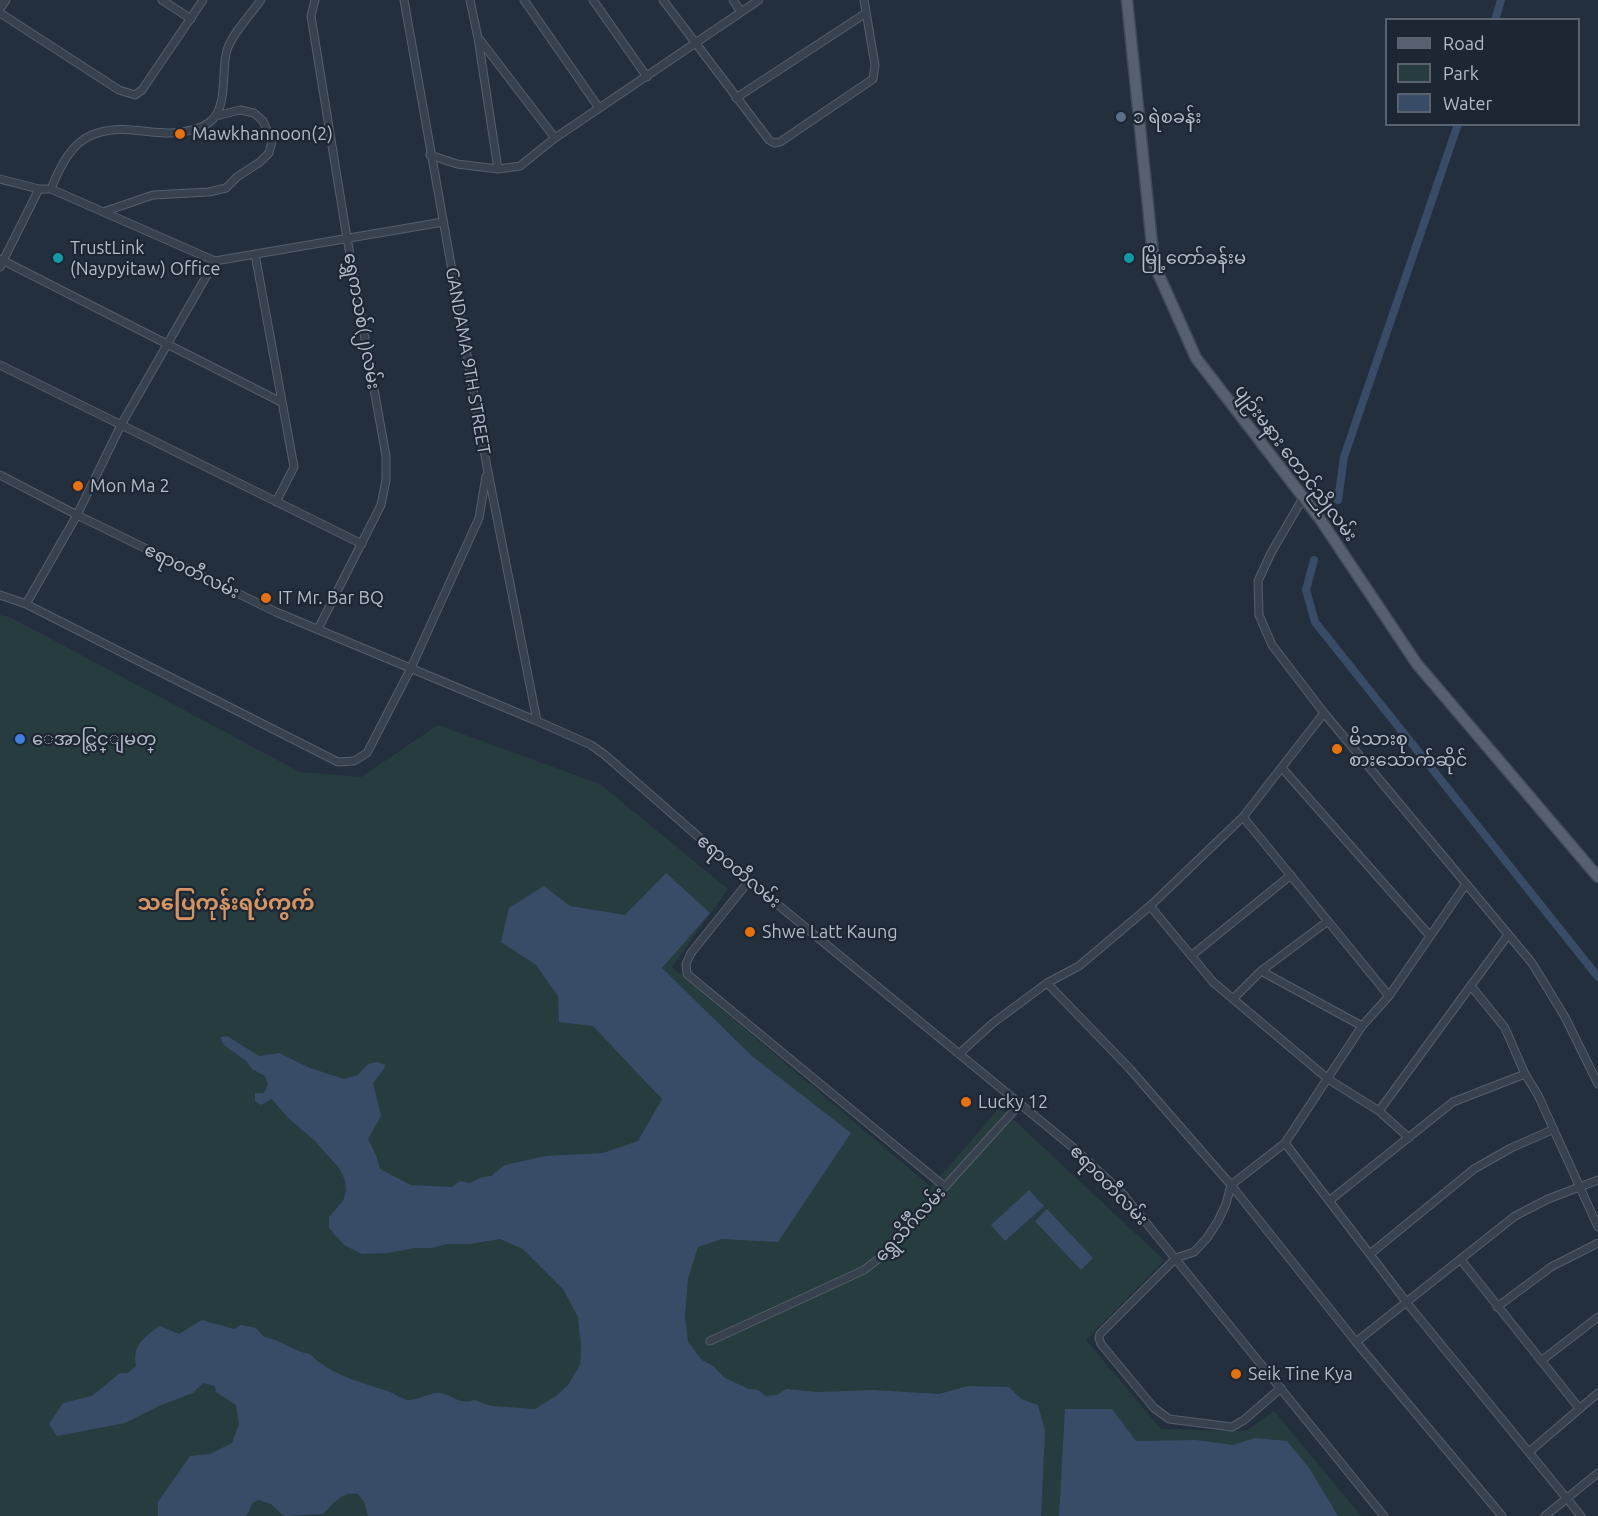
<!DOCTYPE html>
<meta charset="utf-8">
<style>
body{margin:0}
#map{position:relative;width:1598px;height:1516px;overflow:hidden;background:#242f3e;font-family:Ubuntu,sans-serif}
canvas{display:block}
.legend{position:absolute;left:1385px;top:18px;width:195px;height:108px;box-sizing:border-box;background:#1d2633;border:2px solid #59626f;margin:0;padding:8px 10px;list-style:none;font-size:18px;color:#b4bcc9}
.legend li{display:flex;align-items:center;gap:12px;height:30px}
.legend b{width:30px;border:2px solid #59626f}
</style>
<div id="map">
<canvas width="1598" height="1516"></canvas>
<ul class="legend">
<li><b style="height:8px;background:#56606e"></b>Road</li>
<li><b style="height:16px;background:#263c3f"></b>Park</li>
<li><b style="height:16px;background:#394c67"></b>Water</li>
</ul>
</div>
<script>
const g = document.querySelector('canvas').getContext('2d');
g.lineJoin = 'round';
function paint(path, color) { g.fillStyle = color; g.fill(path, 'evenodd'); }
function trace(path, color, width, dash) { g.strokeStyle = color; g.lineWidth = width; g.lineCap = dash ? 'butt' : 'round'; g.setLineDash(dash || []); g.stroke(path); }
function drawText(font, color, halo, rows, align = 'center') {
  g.font = font + ' Ubuntu,"Noto Sans Myanmar",sans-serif'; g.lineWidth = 4.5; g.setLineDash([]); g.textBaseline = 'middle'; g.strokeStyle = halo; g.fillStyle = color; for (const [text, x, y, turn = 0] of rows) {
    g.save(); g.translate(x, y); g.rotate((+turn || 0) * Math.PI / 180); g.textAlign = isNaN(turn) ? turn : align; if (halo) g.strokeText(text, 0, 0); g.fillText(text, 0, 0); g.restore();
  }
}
paint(new Path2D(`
 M0,615L10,617L300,772L361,777L438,725L600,784L728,889L672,967L931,1187L1000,1107L1164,1260L1086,1340L1161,1429L1246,1431L1274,1411L1361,1516H0Z`), '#263c3f');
paint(new Path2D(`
 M666,873L710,913L662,968L753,1057L851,1133L778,1242L722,1239L698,1247L688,1278L685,1317L688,1342L702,1360L713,1366L725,1378L749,1389L758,1390L766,1396L777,1395L786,1389L818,1392L873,1390L939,1394L968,1386L1009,1387L1021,1399L1038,1405L1045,1431L1041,1516H368L364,1502L358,1494C341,1491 334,1504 323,1514L284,1516L271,1504L259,1500L252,1503L249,1512L245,1516H158V1502L190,1456L210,1454L232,1443L239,1424L236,1405L216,1392L215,1386L203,1383L193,1393L161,1405L125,1423L57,1436L49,1424L63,1403L92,1396L120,1373H128L136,1366C132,1345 144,1337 160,1326L179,1334L202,1320L234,1329L241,1325L256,1328L264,1337C281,1339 293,1352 310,1354C331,1376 362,1382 390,1392C395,1394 402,1399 407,1400C417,1401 428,1393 439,1393C452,1394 460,1406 474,1400L491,1406L535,1409L556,1396L568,1385L580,1365L581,1347L578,1317L563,1289L523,1249L500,1239L470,1244H447L431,1248H414L388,1253L362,1254L344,1245L329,1228V1217L343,1201L346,1191L345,1180L339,1168L314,1140L288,1118L272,1099L261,1105L255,1101V1093H264L268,1084L265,1076L252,1069L246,1061L224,1045L220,1037L227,1036L259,1056L279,1053L310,1068L344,1079L358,1075L368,1064L378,1062L385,1065L384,1069L373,1083L381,1116L368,1139L376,1155L380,1169L411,1185L452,1187L460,1181L470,1183L482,1177L491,1176L505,1165L545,1156L603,1153L638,1141L662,1099L593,1026L559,1022L558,996L536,965L501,942L509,908L544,886L570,906L625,915Z
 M1029,1190L1044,1206L1005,1241L991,1225Z
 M1047,1209L1093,1258L1081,1270L1035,1221Z
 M1065,1409H1112L1136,1441L1196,1440L1233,1445L1255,1438L1287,1441L1309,1468L1338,1516H1059Z`), '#394c67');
trace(new Path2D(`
 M1495,20L1501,0
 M1338,500L1344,457L1458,124
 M1314,560L1306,590L1315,622L1598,977`), '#394c67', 8);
const minor = new Path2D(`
 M162,0L191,19
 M315,0L311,16L347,238L386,456V480L381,505L318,629
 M404,0L487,467L537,721
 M470,0L478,38L498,169
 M524,0L599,108
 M593,0L647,77
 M663,0L769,140L774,143L780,142L873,79L875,65L864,0
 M733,0L741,12
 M0,13L119,90L135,95L142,90L203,0
 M480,40L555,138
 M736,98L866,13
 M430,155L457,164L498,169L520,166L555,138L759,0
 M0,179L39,189H51C67,148 84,126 132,130C149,131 165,135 182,132C192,130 204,128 212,120C228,105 221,70 227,50C232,34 251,14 261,0
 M51,189L215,261L443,222
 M103,212L153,195L209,192L226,188L237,177L260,162L269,153L272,141L263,121L254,113L240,110L216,116
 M255,254L294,467L276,502
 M0,259L281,402
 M0,267L39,189
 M0,365L362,544
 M0,475L77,515L276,612L537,721L591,745L605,755L749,881L1076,1150L1122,1193L1384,1516
 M1303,498L1271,553L1258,581L1259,615L1272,645L1324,713L1532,963L1565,1017L1598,1084
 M0,595L26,604L338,762L354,761L367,753L411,668L479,518L486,476
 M26,604L77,515L121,425L215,261
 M1282,768L1430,936
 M1243,817L1389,996
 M749,881L691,953L686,964L687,974L945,1187
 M1150,906L1213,982L1328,1079L1379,1111L1409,1138
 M1191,956L1291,875
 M1261,971L1362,1026
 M1047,983L1129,1068L1231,1185L1356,1342L1502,1516
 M1471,986L1505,1028L1525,1074L1538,1095L1598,1227
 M1233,999L1261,971L1328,921
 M960,1053L993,1023L1047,983L1079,966L1150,906L1243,817L1324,713
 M1379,1111L1508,935
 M1285,1143L1407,1303L1581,1516
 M1329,1201L1453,1102L1525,1074
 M1370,1254L1474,1169L1511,1148L1552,1130
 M1461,1260L1579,1408
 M1497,1307L1551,1267L1598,1243
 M710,1341L864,1270L882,1256L1020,1104
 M1356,1342L1515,1216L1548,1199L1598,1180
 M1541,1361L1598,1317
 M1281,1388L1244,1420L1232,1427L1169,1419L1154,1408L1101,1344L1099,1338L1100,1334L1176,1258L1194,1252L1207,1238L1218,1221L1226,1204L1231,1185L1285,1143L1362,1026L1389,996L1466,884
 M1529,1452L1598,1393
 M1545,1516L1598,1473`);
const tertiary = new Path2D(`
 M0,7L5,0`);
const primary = new Path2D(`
 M1127,0L1154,264L1196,358L1320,519L1417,664L1598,877`);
trace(minor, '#565f6c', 9);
trace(tertiary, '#565f6c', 11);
trace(primary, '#414a57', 13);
trace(minor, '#38414e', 7);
trace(tertiary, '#38414e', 9);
trace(primary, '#56606e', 10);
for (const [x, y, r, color] of [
 [1121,117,6,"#5c6f8a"],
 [180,134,6,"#e8710a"],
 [58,258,6,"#0f9aa8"],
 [1129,258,6,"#0f9aa8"],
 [78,486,6,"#e8710a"],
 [266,598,6,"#e8710a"],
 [20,739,6,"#3f7fe0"],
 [1337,749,6,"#e8710a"],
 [750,932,6,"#e8710a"],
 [966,1102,6,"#e8710a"],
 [1236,1374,6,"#e8710a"]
]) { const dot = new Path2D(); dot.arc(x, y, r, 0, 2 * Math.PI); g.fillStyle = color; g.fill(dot); trace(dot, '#1d2633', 2); }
drawText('18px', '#b4bcc9', '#1d2633', [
 ["၁ ရဲစခန်း",1133,117],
 ["Mawkhannoon(2)",192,134],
 ["TrustLink",70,248],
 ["(Naypyitaw) Office",70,269],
 ["မြို့တော်ခန်းမ",1141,258],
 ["Mon Ma 2",90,486],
 ["IT Mr. Bar BQ",278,598],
 ["ေအာင္လြင္ျမတ္",32,739],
 ["မိသားစု",1349,739],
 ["စားသောက်ဆိုင်",1349,760],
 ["Shwe Latt Kaung",762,932],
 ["Lucky 12",978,1102],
 ["Seik Tine Kya",1248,1374]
], 'left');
drawText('18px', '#b4bcc9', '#1d2633', [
 ["ရွှေကသစ်(၂)လမ်း",362,321,80],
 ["GANDAMA 9TH STREET",468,361,80],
 ["ပျဉ်းမနား တောင်ညိုလမ်း",1296,463,53],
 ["ဧရာဝတီလမ်း",192,571,26],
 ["ဧရာဝတီလမ်း",739,871,40],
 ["ဧရာဝတီလမ်း",1109,1185,46],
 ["ရွှေသိင်္ဂီလမ်း",910,1224,-47]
]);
drawText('bold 21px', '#d59563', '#1d2633', [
 ["သပြေကုန်းရပ်ကွက်",226,903]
]);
</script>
